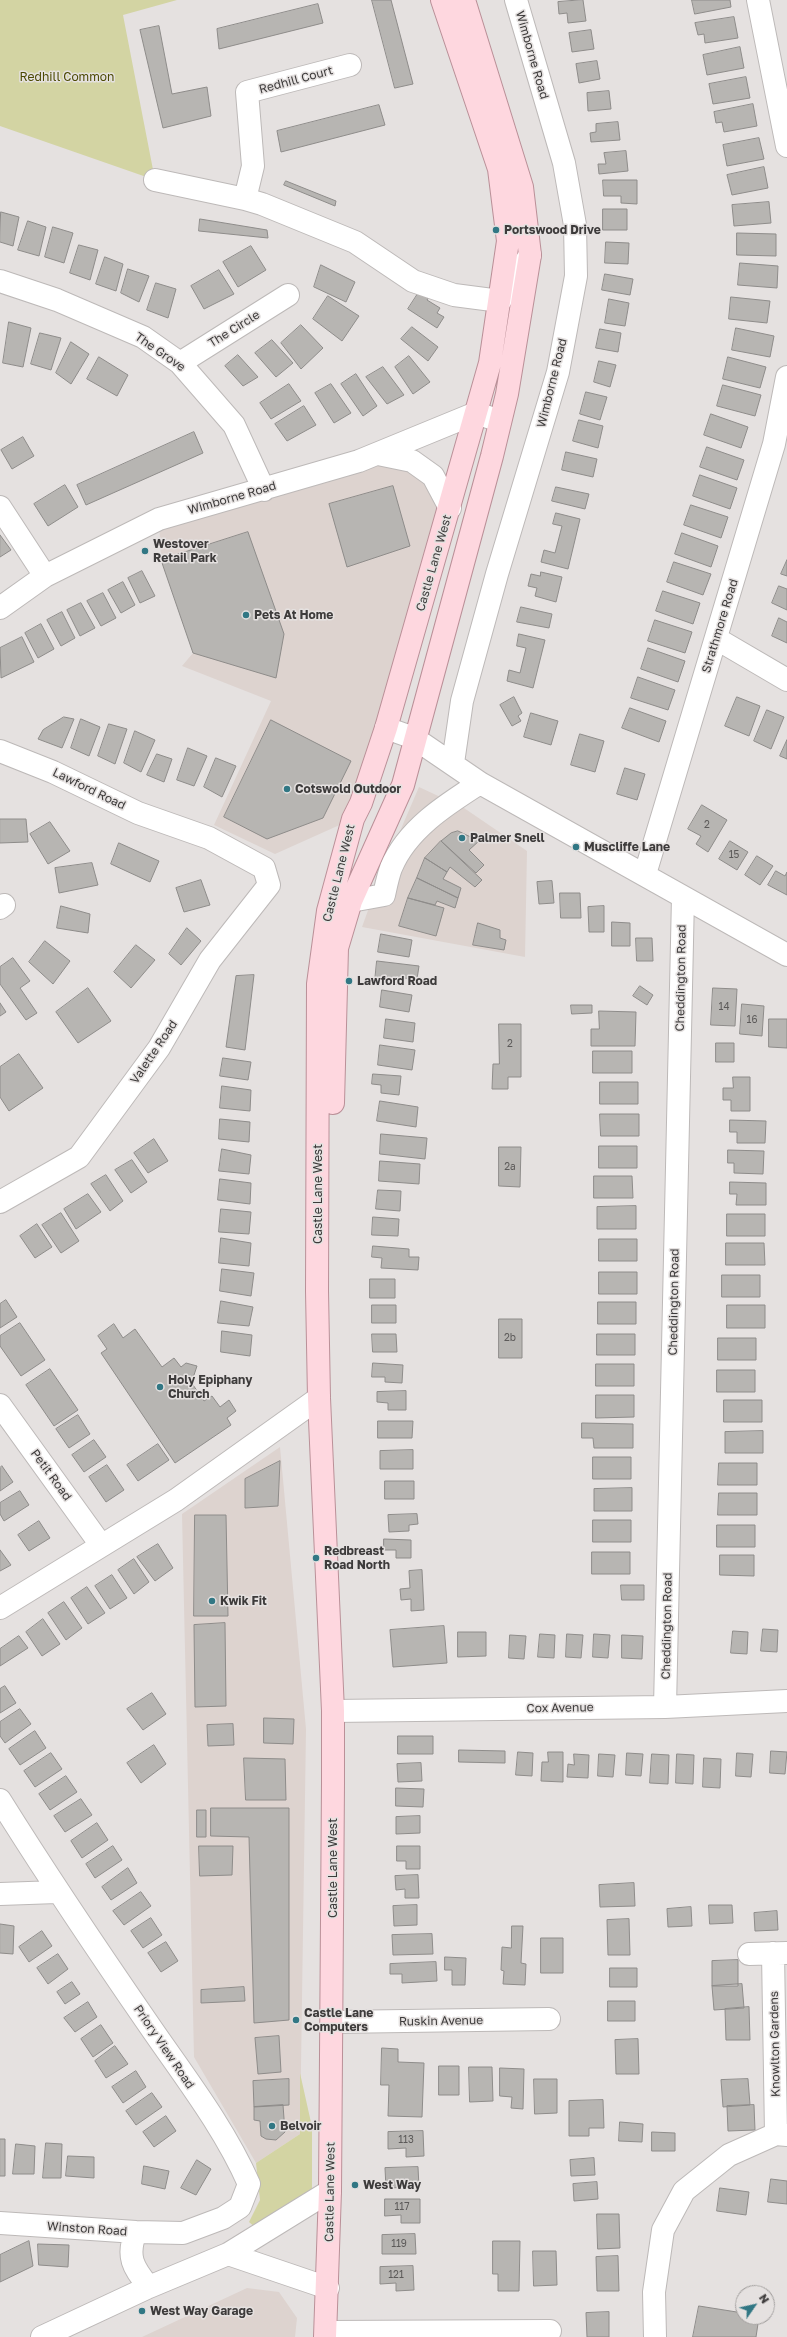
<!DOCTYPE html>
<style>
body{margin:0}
#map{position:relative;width:787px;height:2337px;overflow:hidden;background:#e5e1e0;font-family:"Golos Text",sans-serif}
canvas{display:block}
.north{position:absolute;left:735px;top:2285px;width:40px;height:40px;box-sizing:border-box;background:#e5e1e0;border:1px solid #a29f9e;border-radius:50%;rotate:56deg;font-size:11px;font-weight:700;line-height:16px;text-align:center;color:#3d3b3b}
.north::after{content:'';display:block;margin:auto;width:14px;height:18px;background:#317784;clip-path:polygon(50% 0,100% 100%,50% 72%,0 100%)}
</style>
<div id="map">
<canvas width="787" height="2337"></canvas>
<div class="north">N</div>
</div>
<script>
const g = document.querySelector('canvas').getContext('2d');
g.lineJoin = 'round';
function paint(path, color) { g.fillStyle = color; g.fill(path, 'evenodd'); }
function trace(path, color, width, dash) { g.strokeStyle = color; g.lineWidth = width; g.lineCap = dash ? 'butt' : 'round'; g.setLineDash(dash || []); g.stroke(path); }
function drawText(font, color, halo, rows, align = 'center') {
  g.font = font + ' "Golos Text",sans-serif'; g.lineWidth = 3; g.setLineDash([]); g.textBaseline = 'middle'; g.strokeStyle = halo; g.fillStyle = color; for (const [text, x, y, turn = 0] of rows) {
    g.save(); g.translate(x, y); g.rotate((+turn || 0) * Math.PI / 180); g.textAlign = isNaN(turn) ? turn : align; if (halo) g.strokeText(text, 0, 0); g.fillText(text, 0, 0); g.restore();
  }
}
paint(new Path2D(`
 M359,461H412L450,508L353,819L275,854L214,825L271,701L182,666L193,653L161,560L159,519Z
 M419,787L464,808L527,851L525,957L362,927L379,880Z
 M280,1447L306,1729L300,2134L256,2163L194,2057L182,1514Z
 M247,2288L279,2292L297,2318L295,2337H142Z`), '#ddd3cf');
paint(new Path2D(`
 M0,0H177L123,15L155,180L0,126Z
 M300,2073L312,2127V2190L257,2229L249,2222L260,2200L256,2163L300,2134Z`), '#d3d4a3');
const building = new Path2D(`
 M372,0H391L413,84L395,88Z
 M583,0L586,21L568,23L567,13L559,14L558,2Z
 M692,0H730L731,7L695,14Z
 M318,4L323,23L219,49L217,29Z
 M734,17L738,38L705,43L704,34L698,35L695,23Z
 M159,26L172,94L207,87L211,116L163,128L140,30Z
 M591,30L594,49L572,52L569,33Z
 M740,47L744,68L707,75L703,55Z
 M597,61L600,79L579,83L576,64Z
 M746,77L750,98L713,104L709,84Z
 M609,91L611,109L588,111L587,93Z
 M753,104L757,126L724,132L722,122L716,123L714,112Z
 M379,105L385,125L281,152L277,131Z
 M618,122L620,140L591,142L590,133L596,132V124Z
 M759,138L764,159L727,166L723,145Z
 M626,151L628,171L599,174L598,164H606L604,153Z
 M764,167L768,188L732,195L727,175Z
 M603,180H637V204L621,203V196H604Z
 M286,181L336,201L335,206L284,185Z
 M769,202L771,223L734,226L732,205Z
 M603,209H627V230H603Z
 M1,212L19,217L13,246L0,242Z
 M200,219L267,230L268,238L199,231Z
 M28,221L46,227L39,256L18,250Z
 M53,227L73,233L64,263L45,257Z
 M737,233L776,234V256L737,255Z
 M606,242L629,243L628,264L605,263Z
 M79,245L98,250L90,280L70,273Z
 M251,246L266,270L238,287L223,262Z
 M105,257L123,264L116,291L96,284Z
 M740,263L778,266L777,288L738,285Z
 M321,265L355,282L346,302L314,287Z
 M128,269L149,276L139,302L121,293Z
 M219,270L234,294L204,309L191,286Z
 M605,274L633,279L630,295L602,290Z
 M156,283L176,289L168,318L147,310Z
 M421,289L430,295L427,300L440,308L437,313L444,317L437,328L408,309Z
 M328,296L359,316L342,341L313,319Z
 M731,297L770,301L767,323L729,319Z
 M609,299L629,303L625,326L605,323Z
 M9,322L31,328L23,367L3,363Z
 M301,325L323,348L301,369L281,343Z
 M412,327L438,347L428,361L401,339Z
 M736,328L774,336L770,357L732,350Z
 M600,329L621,333L618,352L596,348Z
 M40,333L61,338L51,370L31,364Z
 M272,340L293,363L276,377L255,353Z
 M71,342L89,354L71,384L56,373Z
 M238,355L258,377L243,386L225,366Z
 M409,356L430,382L413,394L395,367Z
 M99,357L128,375L117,396L87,379Z
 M728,357L766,367L760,388L723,379Z
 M599,361L616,365L610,387L594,382Z
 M383,367L404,395L387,404L366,377Z
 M356,374L377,406L363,416L341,384Z
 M289,384L301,401L271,419L260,403Z
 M331,384L351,413L334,423L315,393Z
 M723,385L761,395L755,416L717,406Z
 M586,392L607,397L600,420L580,414Z
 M304,406L316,425L287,441L275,424Z
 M711,414L748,427L741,448L704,435Z
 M579,420L603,426L598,448L573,441Z
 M194,432L203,453L86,505L77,485Z
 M23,437L34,456L12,469L1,450Z
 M707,447L744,460L737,480L700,467Z
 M566,452L597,459L593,477L562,470Z
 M700,475L737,488L730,509L693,496Z
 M65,485L78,507L48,526L34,504Z
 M393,486L410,546L347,567L329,504Z
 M556,487L589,494L585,509L552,501Z
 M691,505L728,517L721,538L684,525Z
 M556,513L580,519L568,569L541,562L544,550L555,553L562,526L553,524Z
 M248,532L284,634L276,678L193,653L161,560Z
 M682,533L718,546L711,567L675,554Z
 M0,535L11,550L0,557Z
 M787,560V576L781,574Z
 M674,562L711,574L703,595L667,582Z
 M142,571L155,596L140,603L128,578Z
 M541,572L562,577L556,602L535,596L537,588L528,586L531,574L540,576Z
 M123,582L135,605L121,613L108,590Z
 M779,586L787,589V610L772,603Z
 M663,591L700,603L693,624L656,611Z
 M103,593L116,618L101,626L87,601Z
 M81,603L95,628L80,636L67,610Z
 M521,607L552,614L549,628L517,622Z
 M62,612L75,638L61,646L47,620Z
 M779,618L787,622V643L772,636Z
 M655,620L692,632L685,653L648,641Z
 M41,624L54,649L38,658L25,633Z
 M519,634L545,640L533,688L507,681L509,670L520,673L526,648L517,646Z
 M22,637L34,662L1,678L0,648Z
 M648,648L685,661L678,682L641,669Z
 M638,677L675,690L668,710L631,698Z
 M514,697L522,713L518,716L521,721L512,726L500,705Z
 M737,697L760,706L749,736L725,726Z
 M630,708L666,721L659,742L622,728Z
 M767,710L784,717L771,749L754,741Z
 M531,713L558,721L551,745L524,737Z
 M64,717L74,719L62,748L38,739L43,730Z
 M81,719L100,727L89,756L71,748Z
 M271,720L351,761L323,818L267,839L224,817Z
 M109,724L127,729L115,764L98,756Z
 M135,731L155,740L141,772L124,763Z
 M580,734L604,741L595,772L571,765Z
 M787,740V759L780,756Z
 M188,748L207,756L194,786L177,780Z
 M157,754L172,759L164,782L147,775Z
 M216,758L236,766L222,797L204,787Z
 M625,768L645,774L637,800L617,794Z
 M702,805L727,820L708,852L696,844L701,836L688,829Z
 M0,819H26L28,842L0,843Z
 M50,822L70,851L48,864L30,834Z
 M458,831L479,841L469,850L484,865L476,873L441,841L451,833Z
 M441,841L482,880L475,887L450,867L447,872L425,858Z
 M730,841L748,852L737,870L719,859Z
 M119,843L159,861L150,882L111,864Z
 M757,856L773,866L760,885L745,875Z
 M425,858L447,872L443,879L461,888L458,898L417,878Z
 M92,863L98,885L59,893L55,868Z
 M776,871L785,876L787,872V895L768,885Z
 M417,878L458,898L455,908L437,901L435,905L408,898Z
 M201,880L210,905L184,912L176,888Z
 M552,881L554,903L539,904L537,882Z
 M560,893H580L581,918H561Z
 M408,898L444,908L436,936L399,926Z
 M61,906L90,914L88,933L57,928Z
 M604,906V932H589L588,907Z
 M612,922L630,923V946H612Z
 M478,923L500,930V938L506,940L504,950L473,945Z
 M187,928L201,941L181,965L169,954Z
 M381,934L412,940L409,957L378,952Z
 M636,938H652L653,961H637Z
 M45,941L70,961L53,984L29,962Z
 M136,945L155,960L131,988L114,972Z
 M13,958L30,981L20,988L37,1013L26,1020L0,984V967Z
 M377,961L419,966L417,979L403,978L402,985L375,981Z
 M254,975L245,1050L226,1047L236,976Z
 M640,986L653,995L647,1005L633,996Z
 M88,988L111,1021L78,1043L56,1012Z
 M713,988L737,989L735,1026L711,1025Z
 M382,990L412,995L409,1012L380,1007Z
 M0,1003L6,1012L0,1016Z
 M742,1004L764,1006L762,1036L740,1034Z
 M571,1005H592V1013L572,1014Z
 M599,1011L636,1012L635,1046H591V1029H599Z
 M386,1019L415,1023L413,1042L384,1038Z
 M769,1019H787V1048L769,1047Z
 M499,1024H521V1077H508V1089H492L493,1064H499Z
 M716,1043H734V1062H716Z
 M380,1045L415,1050L412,1070L378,1065Z
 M593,1051H632V1073H593Z
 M19,1054L43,1088L9,1111L0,1097V1067Z
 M223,1058L251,1062L248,1080L220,1076Z
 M373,1074L401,1076L399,1095L381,1093V1085L372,1084Z
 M733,1077H750V1111H731V1100H723V1088H733Z
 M600,1082H638V1104H600Z
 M222,1086L251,1090L250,1111L220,1108Z
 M380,1101L418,1107L416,1127L377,1121Z
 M600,1114H639V1136H601Z
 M220,1119L250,1122L249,1142L219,1139Z
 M730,1120L766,1121L765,1143H737V1132H730Z
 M381,1134L427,1138L425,1159L380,1154Z
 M154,1139L168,1161L148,1173L134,1153Z
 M599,1146H637V1168H599Z
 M499,1147H521L520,1187L499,1186Z
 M222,1149L251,1155L249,1174L219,1171Z
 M728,1150L764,1151L763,1174L734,1173V1163H728Z
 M132,1160L147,1182L131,1193L115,1170Z
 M380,1161L420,1164L419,1184L379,1181Z
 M106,1175L123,1201L110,1211L91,1184Z
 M594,1176H632L633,1198H594Z
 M220,1179L251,1183L250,1204L218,1200Z
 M730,1182L766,1183V1205H736L737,1194H730Z
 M378,1190L401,1191L400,1211L376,1209Z
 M88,1194L101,1212L76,1229L64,1209Z
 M636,1206V1229H597V1207Z
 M221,1209L251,1212L249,1234L219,1232Z
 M61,1213L79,1241L61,1253L42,1225Z
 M727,1214H765V1236H727Z
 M373,1217L399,1219L398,1236L372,1235Z
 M37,1224L52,1247L35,1258L20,1236Z
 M221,1238L251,1243L249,1266L219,1263Z
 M599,1239H637V1261H599Z
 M726,1243H764L765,1265H726Z
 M373,1246L409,1249V1257H419L418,1270L381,1268L382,1258L372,1257Z
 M222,1269L254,1273L251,1296L220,1291Z
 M599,1272H637V1294H599Z
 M722,1275H760V1297H722Z
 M370,1279H395V1298H370Z
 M6,1300L17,1317L0,1328V1304Z
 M221,1301L253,1307L249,1326L218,1323Z
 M598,1302H636V1324H598Z
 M372,1305H396V1323H372Z
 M727,1305H765V1328H727Z
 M499,1319H522V1358H499Z
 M20,1323L45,1360L21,1376L0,1346V1336Z
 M114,1324L123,1338L135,1329L162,1367L174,1358L181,1367L186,1363L197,1366L194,1375L189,1379L204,1401L212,1396L220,1407L229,1400L236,1411L227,1418L231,1425L175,1463L101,1353L107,1349L98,1336Z
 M222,1331L252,1335L250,1356L221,1352Z
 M372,1334H396L397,1352H373Z
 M597,1334H635V1355H597Z
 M718,1338H756V1360H718Z
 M373,1363L403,1365L402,1383L385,1382V1377H372Z
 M596,1364H634V1386H596Z
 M50,1369L78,1410L54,1426L26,1385Z
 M717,1370H755V1392H717Z
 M406,1391V1410H388V1403L377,1402V1392Z
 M596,1395H634V1417L596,1418Z
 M724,1400H762V1422H724Z
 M78,1415L90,1434L69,1448L56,1429Z
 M378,1421H413L412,1438H378Z
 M582,1423L633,1424V1448H594L593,1438H582Z
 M763,1431V1453H725V1432Z
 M94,1440L106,1457L84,1472L72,1455Z
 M158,1444L169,1460L138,1481L127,1465Z
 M413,1450V1469H380V1451Z
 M593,1457H631V1479H593Z
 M280,1461L278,1506L245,1508V1479Z
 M719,1463H757V1485H718Z
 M107,1465L124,1490L106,1502L89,1477Z
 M2,1466L13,1482L0,1491V1468Z
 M385,1481H414V1499H385Z
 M632,1488V1511H594V1489Z
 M20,1491L29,1505L4,1521L0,1514V1503Z
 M719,1493H757V1515H718Z
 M417,1514L418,1524L409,1525V1531L389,1532L388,1515Z
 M195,1515H226L228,1616H194Z
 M593,1520H631V1542H593Z
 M39,1521L50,1538L29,1551L18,1535Z
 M717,1525H755V1547H717Z
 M384,1539L411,1540V1558H396V1550H384Z
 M158,1544L173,1568L155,1581L137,1557Z
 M0,1550L11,1565L0,1571Z
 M592,1552H630V1574H592Z
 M720,1555H754V1576L720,1575Z
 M134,1559L149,1582L134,1594L118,1570Z
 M422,1570L424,1610L411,1611V1599L401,1600L400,1589L410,1588L409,1571Z
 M112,1575L127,1598L110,1609L95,1586Z
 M621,1585H644V1600H622Z
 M87,1587L105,1613L88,1624L71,1598Z
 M64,1602L82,1628L66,1640L48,1613Z
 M43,1619L60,1644L42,1656L26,1632Z
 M225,1623L226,1706L195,1707L194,1625Z
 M444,1626L447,1663L393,1667L390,1630Z
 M763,1629L778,1630L777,1652L761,1651Z
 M733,1631L748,1632L747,1654L731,1653Z
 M458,1632H486V1656L458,1657Z
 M540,1634L555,1635L554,1658L538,1657Z
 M567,1634L583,1635L581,1658L566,1657Z
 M594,1634L610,1635L608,1658L593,1657Z
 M510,1635L526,1636L524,1659L509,1658Z
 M622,1635L643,1636L642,1659L622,1658Z
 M19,1636L28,1648L0,1666V1649Z
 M5,1686L16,1703L0,1713V1689Z
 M152,1693L166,1714L143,1730L127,1709Z
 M20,1709L31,1724L5,1743L0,1736V1722Z
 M264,1718L294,1719L293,1744L264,1743Z
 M233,1724L234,1745L208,1746L207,1725Z
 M35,1731L46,1748L20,1765L9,1749Z
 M398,1736H433V1754H398Z
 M154,1745L166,1764L141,1783L127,1763Z
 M459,1750L505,1751V1763L459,1762Z
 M771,1751L787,1752L785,1774L770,1773Z
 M518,1752L533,1753L532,1776L516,1775Z
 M548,1752H563V1782L541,1781L542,1762H548Z
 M51,1753L62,1769L35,1787L24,1771Z
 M627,1753L643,1754L641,1776L626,1775Z
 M737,1753L753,1754L751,1777L736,1776Z
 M574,1754L589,1755L588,1778L567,1777L568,1764L574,1765Z
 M599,1754L615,1755L613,1777L598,1776Z
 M652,1754L669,1755L668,1784L650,1783Z
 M677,1754L694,1755L693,1784L676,1783Z
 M244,1758L285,1759L286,1800H246Z
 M704,1758L721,1759L720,1788L703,1787Z
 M421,1763L422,1781L398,1782L397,1764Z
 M66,1776L77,1792L50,1810L39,1794Z
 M396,1788L424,1789L423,1807L396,1806Z
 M81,1799L92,1815L65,1832L54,1816Z
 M211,1808H289V2020L254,2023L249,1837L211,1836Z
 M197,1810H206V1837H197Z
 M420,1816V1833L396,1834V1817Z
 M97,1823L108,1840L82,1858L71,1841Z
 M113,1846L122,1860L95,1878L86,1864Z
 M199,1846H233L232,1875L200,1876Z
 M397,1846H420V1869H406V1861H397Z
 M128,1868L137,1883L111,1900L102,1887Z
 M418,1875L419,1898H405V1889L396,1890L395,1876Z
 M634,1883L635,1906L600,1907L599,1885Z
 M141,1892L151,1906L124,1925L113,1911Z
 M417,1905V1925L394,1926L393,1906Z
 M709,1905H732L733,1923L710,1924Z
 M691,1907L692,1926L668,1927L667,1909Z
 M777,1911L778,1930L755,1931L754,1913Z
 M151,1918L162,1935L143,1948L131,1931Z
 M629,1919L630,1955H608L607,1920Z
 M0,1924L14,1926L13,1954L0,1953Z
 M512,1926H523L521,1963L526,1964L525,1985L503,1984L504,1971L501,1970L502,1947L511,1948Z
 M42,1931L52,1946L29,1962L19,1947Z
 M432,1934L433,1954L393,1955L392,1935Z
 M541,1938H563V1973H541Z
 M166,1942L178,1961L161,1972L148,1953Z
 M58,1954L68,1969L48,1984L37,1968Z
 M445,1957L466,1958L465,1985H452V1970H445Z
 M738,1960V1986H712V1961Z
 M436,1962L437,1981L402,1983V1974H390V1964Z
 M610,1968H637V1987H610Z
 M72,1982L80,1994L65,2004L57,1992Z
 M742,1984L744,2008L714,2010L712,1986Z
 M244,1987L245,2001L201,2003V1990Z
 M608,2001H635V2021H608Z
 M88,2002L97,2017L75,2032L64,2018Z
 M749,2007L750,2040H726L725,2009Z
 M101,2025L113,2043L93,2057L81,2039Z
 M279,2036L281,2072L258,2074L255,2038Z
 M638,2039L639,2074H616L615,2040Z
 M115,2046L128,2064L106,2078L95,2061Z
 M382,2048L398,2049V2062L424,2063L422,2117L388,2116L389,2085H381Z
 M439,2066H459V2095H439Z
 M469,2067H492L493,2101L470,2102Z
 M500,2068L524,2069L523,2109L511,2108L512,2097L500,2096Z
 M136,2071L146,2087L123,2103L112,2087Z
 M289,2079V2105L254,2107L253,2081Z
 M534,2079H557V2113L535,2114Z
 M748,2079L750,2105L723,2107L721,2080Z
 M152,2093L162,2107L136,2125L126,2111Z
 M603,2100L604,2128H589V2136H569V2101Z
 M283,2105L285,2132L276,2140L266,2139L261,2136L260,2121L254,2120V2107Z
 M754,2105L755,2130L728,2131L727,2106Z
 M166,2116L176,2131L154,2147L143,2132Z
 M620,2122L643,2124L642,2142L619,2141Z
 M423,2131L424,2156L406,2157V2148L388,2149V2132Z
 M652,2132L675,2133V2151H652Z
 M0,2139H5V2176H0Z
 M46,2143L62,2144L61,2178H43Z
 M16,2144L35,2146L34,2174H13Z
 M68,2156L94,2157V2178L66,2176Z
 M594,2158L595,2175L571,2176L570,2160Z
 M197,2160L211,2169L196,2195L181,2188Z
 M144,2166L169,2171L165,2189L142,2184Z
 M418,2167L419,2187L386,2188L385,2168Z
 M771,2179L787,2181V2204L768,2202Z
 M597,2182L598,2199L574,2201L573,2184Z
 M720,2188L749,2192L746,2215L717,2211Z
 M385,2199H420V2223H401V2215L385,2216Z
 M597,2214H619L620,2248L598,2249Z
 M415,2234L416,2254H382V2235Z
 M29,2241L33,2266L0,2282V2255Z
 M493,2241H520L519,2291H498V2274H493Z
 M38,2244L69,2245L68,2267L39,2265Z
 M533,2251H556L557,2285L534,2286Z
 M618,2256L619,2291H597L596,2257Z
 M413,2266L414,2290L396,2291V2283L380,2284V2267Z
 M699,2306L743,2313V2317H759L756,2337H693Z
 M609,2312V2337H587L586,2313Z`);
paint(building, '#b7b5b2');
trace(building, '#8e8c8a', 1);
const minor = new Path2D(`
 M758,0L787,146
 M350,65L247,92L253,166L245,199L262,204L355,242L413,281L454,295L500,301L530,255
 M155,180L245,199
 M0,281L57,300L143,337L180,363L234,425L264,490
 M180,363L288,295
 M378,454L412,461L433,476L450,508
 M0,507L45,576
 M0,608L45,576L159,519L359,461L476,413L500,421
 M717,639L787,680
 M386,728L414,738L480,783L787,955
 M0,751L53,772L138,813L209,838L264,868L269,885L210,960L159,1048L79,1157L0,1202
 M453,763L462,701L497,574L558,372L576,276L575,225L564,163L516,0
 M645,874L774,444L787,377
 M351,901L384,895C386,886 388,876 391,868C407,829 447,804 480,783
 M0,908L4,905
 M0,1405L101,1545
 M0,1608L176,1500L319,1398
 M665,1707L683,897
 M333,1711L665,1707L787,1701
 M0,1800C48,1877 98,1951 149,2025C184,2076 224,2127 249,2184L240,2207L223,2218L183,2233L136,2232L0,2223
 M0,1894L57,1892
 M773,1953L776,2134
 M749,1954L787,1953
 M333,2022L549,2019
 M136,2232C126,2256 133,2268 149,2287
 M228,2254L328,2288
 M326,2332L550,2331
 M42,2337L149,2287L228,2254L330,2191
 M655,2337L654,2292L663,2230L684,2191L729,2155L776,2134L787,2135`);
const major = new Path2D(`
 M333,1103L337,948L351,901L403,785L492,456L507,394L530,255L522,187L464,0
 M325,2337L330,2191L333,1783V1711L319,1398L317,1291L318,984L328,911L353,819L361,803L386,728L490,363L508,241L499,169L442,0`);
trace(minor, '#bdb9b8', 24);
trace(major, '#ba9098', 24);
trace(minor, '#fff', 22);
trace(major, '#fed7df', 22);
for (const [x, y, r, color] of [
 [496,230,4,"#317784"],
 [145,551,4,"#317784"],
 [246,615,4,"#317784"],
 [287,789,4,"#317784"],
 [462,838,4,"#317784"],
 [576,847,4,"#317784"],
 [349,981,4,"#317784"],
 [160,1387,4,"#317784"],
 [316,1558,4,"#317784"],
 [212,1601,4,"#317784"],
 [296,2020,4,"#317784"],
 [272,2126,4,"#317784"],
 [355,2185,4,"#317784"],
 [142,2311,4,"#317784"]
]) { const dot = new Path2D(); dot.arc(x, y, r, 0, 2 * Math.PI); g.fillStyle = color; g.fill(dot); trace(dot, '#e5e1e0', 1.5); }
drawText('10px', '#5c5a59', null, [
 ["2",707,825],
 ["15",734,855],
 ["14",724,1007],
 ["16",752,1020],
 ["2",510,1044],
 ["2a",510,1167],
 ["2b",510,1338],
 ["113",406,2140],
 ["117",402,2207],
 ["119",399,2244],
 ["121",396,2275]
]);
drawText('12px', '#3d3b3b', '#e5e1e0', [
 ["Wimborne Road",532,55,74],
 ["Redhill Court",296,80,-15],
 ["The Circle",234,329,-32],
 ["The Grove",160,352,35],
 ["Wimborne Road",552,383,-76],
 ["Wimborne Road",232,498,-16],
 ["Castle Lane West",434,563,-74],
 ["Strathmore Road",720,626,-73],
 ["Lawford Road",89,789,26],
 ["Castle Lane West",339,873,-76],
 ["Cheddington Road",681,978,-89],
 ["Valette Road",154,1052,-56],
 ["Castle Lane West",318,1194,-90],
 ["Cheddington Road",674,1302,-89],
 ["Petit Road",51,1475,54],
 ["Cheddington Road",667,1626,-89],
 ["Cox Avenue",560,1708,-1],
 ["Castle Lane West",333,1868,-90],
 ["Ruskin Avenue",441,2021,-1],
 ["Knowlton Gardens",775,2044,-91],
 ["Priory View Road",164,2047,56],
 ["Castle Lane West",330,2192,-89],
 ["Winston Road",87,2229,4]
]);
drawText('12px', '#4b4901', '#e5e1e0', [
 ["Redhill Common",67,77]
]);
drawText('bold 12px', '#3d3b3b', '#e5e1e0', [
 ["Portswood Drive",504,230],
 ["Westover",153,544],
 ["Retail Park",153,558],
 ["Pets At Home",254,615],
 ["Cotswold Outdoor",295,789],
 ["Palmer Snell",470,838],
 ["Muscliffe Lane",584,847],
 ["Lawford Road",357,981],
 ["Holy Epiphany",168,1380],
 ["Church",168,1394],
 ["Redbreast",324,1551],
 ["Road North",324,1565],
 ["Kwik Fit",220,1601],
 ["Castle Lane",304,2013],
 ["Computers",304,2027],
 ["Belvoir",280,2126],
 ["West Way",363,2185],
 ["West Way Garage",150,2311]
], 'left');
</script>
